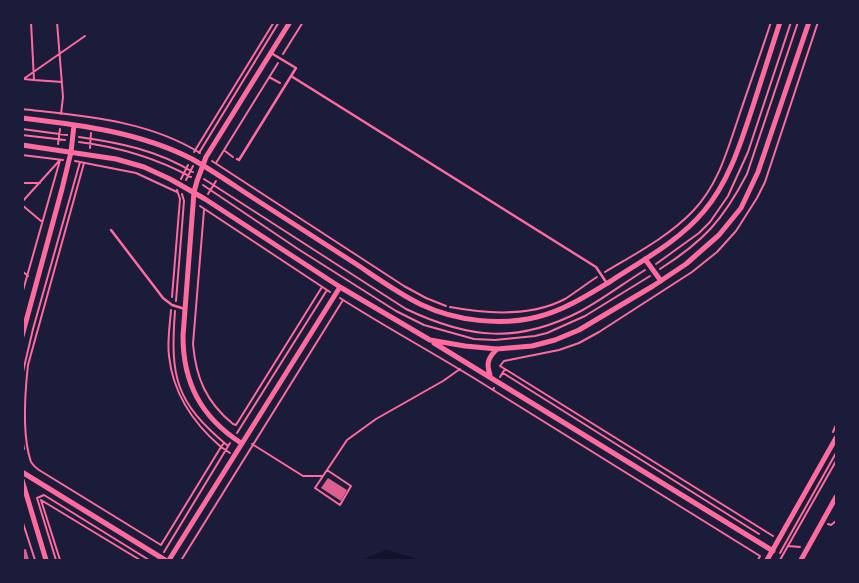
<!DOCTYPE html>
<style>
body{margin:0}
#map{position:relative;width:859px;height:583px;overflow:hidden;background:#1b1b3a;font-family:Raleway,sans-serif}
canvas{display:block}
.frame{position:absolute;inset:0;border:24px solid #1b1b3a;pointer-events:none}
</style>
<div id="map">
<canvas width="859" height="583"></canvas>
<div class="frame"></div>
</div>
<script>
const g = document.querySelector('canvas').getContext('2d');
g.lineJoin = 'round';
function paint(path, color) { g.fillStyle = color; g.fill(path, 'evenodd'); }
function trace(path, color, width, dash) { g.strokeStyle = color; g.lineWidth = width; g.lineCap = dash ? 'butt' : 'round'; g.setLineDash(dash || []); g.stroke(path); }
paint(new Path2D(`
 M386,550L422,560H361Z`), '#12122b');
paint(new Path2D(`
 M328,478L347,490L341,501L321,488Z
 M26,549L29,560H22V550Z`), '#dd5f8e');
trace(new Path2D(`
 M31,22L34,80L62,82
 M57,22L63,97L61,114
 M283,54L303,22
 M269,77L280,83
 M24,79L34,80
 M22,80L85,36
 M22,109C83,116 147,120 200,153
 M22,129L67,135
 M22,135L65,140
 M79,137C121,143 156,150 193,172
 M79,142C119,147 156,158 191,177
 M58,144L60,129
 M90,148L91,133
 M225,151L233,157
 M194,152L274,22
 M199,153L279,22
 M22,155L63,160
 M75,161L136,173L177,192
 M212,161L404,286L426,298L446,306
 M84,163L28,365C25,392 22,436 31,462C33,465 36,468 39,470L161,545L221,447C193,423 173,393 169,356C167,341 170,324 171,310
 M216,163L278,63
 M181,179L188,165
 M204,179L406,309C469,339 518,344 581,311C603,299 624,283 645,270
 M186,180L193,166
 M22,183H40
 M203,185L298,249L396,311L424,325L474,339L495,340L535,336L547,333L585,316L650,276
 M208,194L216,181
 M22,202L59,161
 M22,205L41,221
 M200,206L330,292
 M204,210L193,344C196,378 206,402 233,424L236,425L322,287
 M656,264L699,233L710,222L728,196L748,152L791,22
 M660,269C704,241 723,220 747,174L798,22
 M22,271L28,276
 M605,272C635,254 668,237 693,211C719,184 728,148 740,113C750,83 761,53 771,22
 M22,294L60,160
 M172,297L180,199L177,190
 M340,298C390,330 443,358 493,390L494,388
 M176,301L184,201L182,194
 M450,307C487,314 531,317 565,299C576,292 586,284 597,277
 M175,311C170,377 175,402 228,446
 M505,369L500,366L504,361L559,350L579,343L599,332L692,272L717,252L736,231L757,198L765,182L818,22
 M503,373L759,534
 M22,376L33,329L80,162
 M500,377L505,369L773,536
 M493,390L760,556L758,560
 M833,432L836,425
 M237,433L327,290
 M22,438L24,449
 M224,443L221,447L230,453
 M252,444L303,476H323
 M327,470L351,486L340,505L315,488L347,440L376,419L443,381L460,369
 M22,520L35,560
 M828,524L831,525L836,521
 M788,546L800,547
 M164,552L230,443
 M780,553L836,453
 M182,559L343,300
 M56,560L37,498L44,495L149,560
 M60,560L41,500L140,560
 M780,560L836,461`), '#ff6b9d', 2);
trace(new Path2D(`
 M291,76L596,267L606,282
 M237,159L239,160L296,68L271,53
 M111,230L163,298L172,305L185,309`), '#ff6b9d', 2.5);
trace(new Path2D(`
 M22,118C80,125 140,132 192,159C215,172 236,187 258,201C291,222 323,243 356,264C377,278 399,294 422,305C456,321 501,326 537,317C563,311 588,295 611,281C643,260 679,241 704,211C729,182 741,142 753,106C762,78 771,50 780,22
 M22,145L116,159L144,167L170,179L205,199L340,287L430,340L465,346L497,349L532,346L555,340L579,330L653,286L686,264L719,235L741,208L758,172L809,22
 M645,259L661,281
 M22,336L62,189L71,152L74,125
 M434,343L773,551
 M490,375C486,363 488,358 497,349
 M241,443C201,417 183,383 183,336L194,192L197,181L206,157L290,22
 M22,472L165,560
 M22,480L46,560
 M169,560L340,287
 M767,560L836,438
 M801,560L836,497`), '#ff6b9d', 5);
</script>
